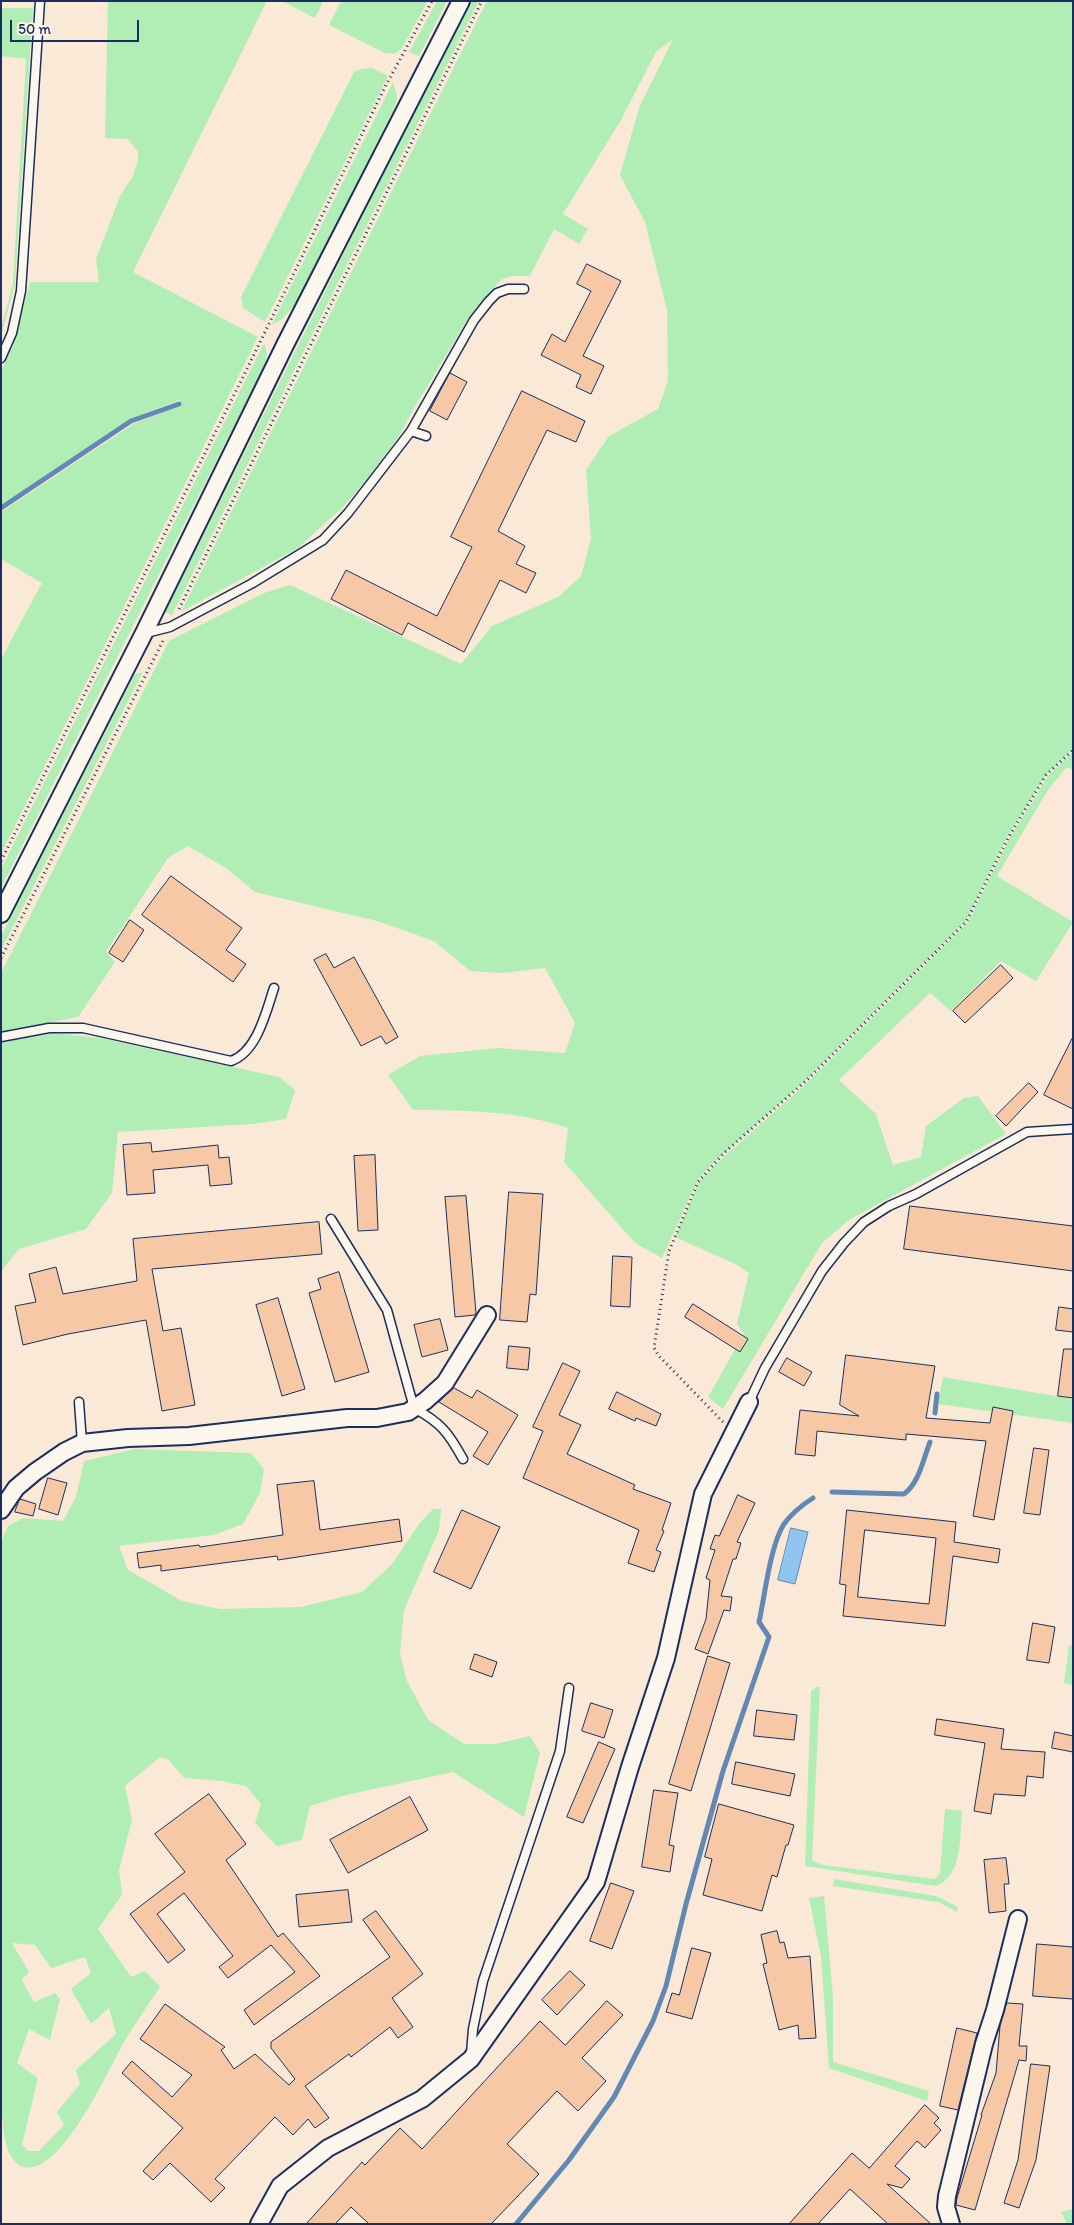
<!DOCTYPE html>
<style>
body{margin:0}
#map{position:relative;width:1074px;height:2225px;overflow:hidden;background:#fae9d7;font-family:Itim,sans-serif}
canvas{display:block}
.frame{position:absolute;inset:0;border:2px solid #1b2f5e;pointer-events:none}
.scale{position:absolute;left:10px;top:20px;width:129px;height:22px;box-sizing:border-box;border:2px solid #1b2f5e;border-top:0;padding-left:6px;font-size:15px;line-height:18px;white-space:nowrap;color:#1b2f5e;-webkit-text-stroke:4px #fbf7ec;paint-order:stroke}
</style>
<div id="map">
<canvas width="1074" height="2225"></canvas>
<div class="frame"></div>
<div class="scale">50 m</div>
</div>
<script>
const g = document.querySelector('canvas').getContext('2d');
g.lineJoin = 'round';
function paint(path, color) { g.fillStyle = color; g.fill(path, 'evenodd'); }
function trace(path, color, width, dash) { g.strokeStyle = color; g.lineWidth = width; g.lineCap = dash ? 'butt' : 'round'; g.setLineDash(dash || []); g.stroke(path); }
paint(new Path2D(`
 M108,1H267L133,272L258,337L1,854V659L42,583L1,559V512L135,423L182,405L180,400L130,419L1,506V370L13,346L30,282H99L96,259L120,196L133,176L138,160V152L128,139L105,138Z
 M282,1H323L315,18Z
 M341,1H428L402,48L394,54L385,53L329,25Z
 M437,1H447L419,56L409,52Z
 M470,1H479L172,615L165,612Z
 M487,1H1073V749L1046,775L1007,837L966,921L807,1079L712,1164L697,1181L662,1258L635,1243L564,1162L568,1128C518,1111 466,1110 413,1110L388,1075L420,1056L498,1048L565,1053L575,1023L545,968L502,973L470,971L434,941L377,921L255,892L226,868L188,846L168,858L106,952L115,962L78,1017L1,1032V973L169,641L264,593L290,585L461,664L492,626L558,597L581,576L591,539L586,470L609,436L658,409L668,381L667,310L645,222L620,175L639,108L673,39L656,52L621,120L563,214L588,229L579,244L554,229L530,276H513L502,279L492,289L471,314L413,410L401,433L367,480L342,508L298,548L181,612Z
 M1,8H33L15,284L1,335V328L13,284L26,59L1,56Z
 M372,68L388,76L265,322L243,308L241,297L354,72L362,69Z
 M393,82L397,96L396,104L296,304L281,320L272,324Z
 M264,343L267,353L266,362L1,888V869Z
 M143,672L1,950V936L135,674Z
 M1073,752V770L1067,767L1048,790L997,876L1073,922L1036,981L1001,961L951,1011L930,993L839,1080L876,1114L893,1165L921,1157L926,1126L964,1098L978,1096L1006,1134L849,1220L822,1243L723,1409L708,1397L744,1334L737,1324L749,1273L735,1264L675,1237L699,1182L714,1166L809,1081L968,922L1009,839L1048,776Z
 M54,1033L100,1038L279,1077L295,1090L286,1119L253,1124L118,1132L112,1193L86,1229L19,1249L1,1271V1041Z
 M943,1377L1073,1399V1423L938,1404Z
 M135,1449L251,1453L264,1469L260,1493L243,1524L214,1535L119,1546L128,1570L182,1601L220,1609L301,1607L362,1592L392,1564L419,1524L433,1509H441L439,1530L404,1610L400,1654L407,1681L428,1720L464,1744H495L530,1736L540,1753L524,1817L453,1772L346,1795L310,1806L302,1840L277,1846L255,1823L261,1804L246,1786L221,1781L184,1778L169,1760L160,1757L125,1786L132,1820L119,1870L122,1895L98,1929L131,1977L145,1971L160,1987C148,2005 135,2023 124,2042C108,2070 62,2175 24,2167C13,2165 7,2149 5,2140C3,2131 3,2122 2,2113L1,1542L8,1526L23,1518L63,1521L76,1497L84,1461ZM12,1943L35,1945L51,1968L85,1957L91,1973L71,1989L91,2024L109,2008L116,2034L76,2070L80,2084L57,2112L64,2125L39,2151H28L22,2145L38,2078L17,2063L29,2029L50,2040L60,1999L55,1993L34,2002L22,1980L29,1972Z
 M1069,1645L1073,1646V1685L1064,1683Z
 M817,1687H820L812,1860L823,1865L935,1879L940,1873L945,1809L962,1811C960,1835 963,1877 935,1886L805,1866L811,1691Z
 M834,1879L936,1896L958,1907L957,1912L938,1902L833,1886Z
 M824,1896L833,1997V2062L929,2091L927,2101L829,2068L821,1957L809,1898Z
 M1073,2209V2224H1067L1061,2212Z`), '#b0eeb5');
const water = new Path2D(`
 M791,1528L808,1532L795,1584L778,1580Z`);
paint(water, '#91c4ee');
trace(water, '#6288b4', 1);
trace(new Path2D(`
 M1,508L131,421L179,404
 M935,1413L937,1394
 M832,1492L904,1494C919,1483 923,1460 930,1442
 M516,2224L569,2160L614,2097L653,2021L666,1986L686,1904L723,1771L769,1637L759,1622C765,1595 770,1546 784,1524C792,1513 802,1505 813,1498`), '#6288b4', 5);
const building = new Path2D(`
 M587,264L621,281L583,356L604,366L591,394L576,387L581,375L541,355L552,334L565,342L591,291L577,284Z
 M450,373L467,382L447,420L430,411Z
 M522,391L585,421L576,442L547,430L498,531L525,546L516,564L536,573L526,593L500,580L464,652L408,623L402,635L331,599L346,570L437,616L472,547L451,537Z
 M171,876L242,928L226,950L246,964L233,982L142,915Z
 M130,920L144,930L123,962L109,953Z
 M326,954L334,968L354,957L398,1037L386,1044L381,1036L361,1046L314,960Z
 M1001,965L1013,978L965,1023L953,1011Z
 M1073,1037V1109L1044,1095Z
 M1029,1083L1038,1092L1006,1126L996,1116Z
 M151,1143L152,1152L218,1145L219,1158L229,1157L232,1184L210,1186L208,1165L153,1170L155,1193L127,1195L123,1145Z
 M375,1155L378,1230L358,1231L354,1156Z
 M509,1192L543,1194L536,1295L530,1294L527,1322L500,1320Z
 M466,1196L476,1313L475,1315L455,1317L445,1197Z
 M910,1206L1073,1226V1271L904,1249Z
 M319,1222L322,1254L152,1269L163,1331L181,1328L195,1405L162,1411L146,1320L68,1334L23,1345L15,1306L36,1302L29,1274L56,1267L63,1294L137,1281L133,1239Z
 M613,1256L632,1257L630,1307L611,1306Z
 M339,1272L369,1372L335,1382L309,1293L321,1289L318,1279Z
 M278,1298L305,1389L282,1396L256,1305Z
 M693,1304L748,1339L740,1352L685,1317Z
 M1059,1307L1073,1309V1332L1056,1330Z
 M440,1319L448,1350L422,1357L414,1325Z
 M509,1346L530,1348L528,1370L507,1368Z
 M1064,1349H1073V1398L1058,1396Z
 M846,1355L935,1366L926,1418L990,1423L993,1407L1013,1411L994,1520L973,1516L986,1441L906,1434V1440L817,1431L815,1456L795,1454L800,1410L859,1416L840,1405Z
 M787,1358L812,1372L804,1386L779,1372Z
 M563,1363L580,1371L559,1415L581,1425L567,1454L635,1485L633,1489L671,1503L662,1530L664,1531L656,1550L661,1552L654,1572L628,1563L639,1530L523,1478L543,1431L533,1427Z
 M454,1388L472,1398L477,1390L518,1415L488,1465L473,1456L488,1432L439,1402Z
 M617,1392L661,1414L656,1426L636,1418L635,1421L609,1409Z
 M1034,1448L1049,1450L1040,1515L1024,1513Z
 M48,1478L67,1483L58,1515L39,1509Z
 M314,1481L320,1530L399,1519L402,1541L278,1560L277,1556L161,1571V1565L139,1568L137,1553L199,1545L200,1547L283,1535L277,1485Z
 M738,1495L755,1503L737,1542L741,1543L736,1559H733L721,1596L732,1597L730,1611L724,1610L708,1654L695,1649L706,1619L710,1580L706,1578L715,1550L710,1549L715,1535L719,1536Z
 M20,1499L36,1504L33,1516L15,1512Z
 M462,1510L500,1527L471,1589L434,1572Z
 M847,1510L956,1522L954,1542L1000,1549L998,1563L953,1556L945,1626L843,1616L846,1585L840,1584ZM865,1530L936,1538L929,1604L858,1597Z
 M1033,1623L1055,1627L1049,1663L1027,1660Z
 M475,1654L497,1662L492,1677L470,1669Z
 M708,1656L730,1663L691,1791L669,1784Z
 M591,1703L613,1710L604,1738L582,1731Z
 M757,1710L797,1715L794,1740L754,1736Z
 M937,1719L1004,1729L1001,1749L1045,1752L1043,1778L1027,1776L1025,1796L994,1794L991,1814L974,1811L985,1743L935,1735Z
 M1055,1732L1073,1736V1752L1052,1748Z
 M599,1742L615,1749L583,1823L567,1817Z
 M736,1762L795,1774L790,1796L732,1784Z
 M654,1790L678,1793L669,1845L674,1846L670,1872L642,1867Z
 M209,1794L246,1844L226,1860L278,1937L283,1933L320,1976L254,2025L244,2010L295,1972L271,1945L228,1978L219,1967L233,1956L184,1893L157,1914L185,1950L168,1963L130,1914L185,1872L155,1834Z
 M410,1797L428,1830L348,1873L330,1840Z
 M719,1804L794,1825L788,1845H786L777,1877L772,1875L762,1911L703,1895L712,1859L705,1857Z
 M1006,1858L1009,1884H1004L1006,1911L989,1913L984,1860Z
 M611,1883L634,1891L612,1949L590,1941Z
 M348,1890L352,1922L299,1927L296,1895Z
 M376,1911L423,1974L392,1998L413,2027L398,2038L390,2027L351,2057L349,2054L305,2086L329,2118L315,2128L308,2119L293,2135L275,2117L215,2179L225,2188L211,2202L170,2163L153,2180L143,2171L183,2128L122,2073L132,2061L172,2097L192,2075L140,2039L165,2004L225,2047L221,2050L234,2069L255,2054L289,2085L295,2079L271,2048V2042L390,1957L363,1920Z
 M777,1931L780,1943L784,1942L788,1958L810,1956L816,2038L799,2039L798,2025L779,2030L763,1964L767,1963L761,1935Z
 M1037,1944L1073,1947V1999L1033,1996Z
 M692,1948L711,1953L692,2019L666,2012L672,1993L679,1995Z
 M570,1971L585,1985L557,2015L542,2000Z
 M607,2001L623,2015L582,2058L606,2081L578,2111L557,2091L507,2144L539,2174L491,2224H369L351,2207L335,2224H306L362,2162L365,2165L400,2128L422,2149L540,2021L565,2045Z
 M1007,2003L1023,2004L1019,2046H1027L1026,2061L1019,2060L975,2210L956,2205L957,2198L982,2115H981L996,2073L1000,2026Z
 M957,2028L977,2033L958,2110L940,2106Z
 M1031,2064L1050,2066L1036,2160L1019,2208L1004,2203L1018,2160Z
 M925,2105L939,2118L934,2123L941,2130L925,2148L917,2141L895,2166L910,2179L902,2188L887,2184L931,2224H888L850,2189L818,2224H789L852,2153L869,2168Z`);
paint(building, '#f6c8a5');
trace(building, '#1b2f5e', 1);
const service = new Path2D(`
 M1,358L12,333L21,291L40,1
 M411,431L426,436
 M146,633L170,627L251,584L323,540L348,513L411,431L474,320L489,301L497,293L508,289H524
 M1,1037L49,1028H83L231,1061C257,1052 266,1012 274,988
 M331,1219L387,1310L414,1408C441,1423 448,1432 463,1459
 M79,1402L82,1443
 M749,1402L765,1368L822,1271L844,1243L864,1222L889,1206L916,1194L1027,1132L1073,1129
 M471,2054L473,2029L483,1981L560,1751L569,1688`);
const minor = new Path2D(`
 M1,914L144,633L286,343L461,1
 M1,1510L16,1488L35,1472L64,1452L82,1443L128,1438L189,1436L347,1418H377L408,1412L425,1401L445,1383L487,1315
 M259,2224L280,2186L328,2148L422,2099L471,2059L596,1882L630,1767L666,1658L703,1494L749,1402
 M951,2224L946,2207L947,2196L984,2044L995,2010L1018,1919`);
trace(service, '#1b2f5e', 11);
trace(minor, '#1b2f5e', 20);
trace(new Path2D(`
 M179,609L482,1
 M1,861L243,377L386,85L432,1
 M1,958L163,641
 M723,1422L658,1355L654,1348L669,1251L698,1182L725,1152L807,1080L966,922L1008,838L1046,775L1073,750`), '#1b2f5e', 3, [1, 4]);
trace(service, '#fbf7ec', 8);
trace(minor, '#fbf7ec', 16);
</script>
